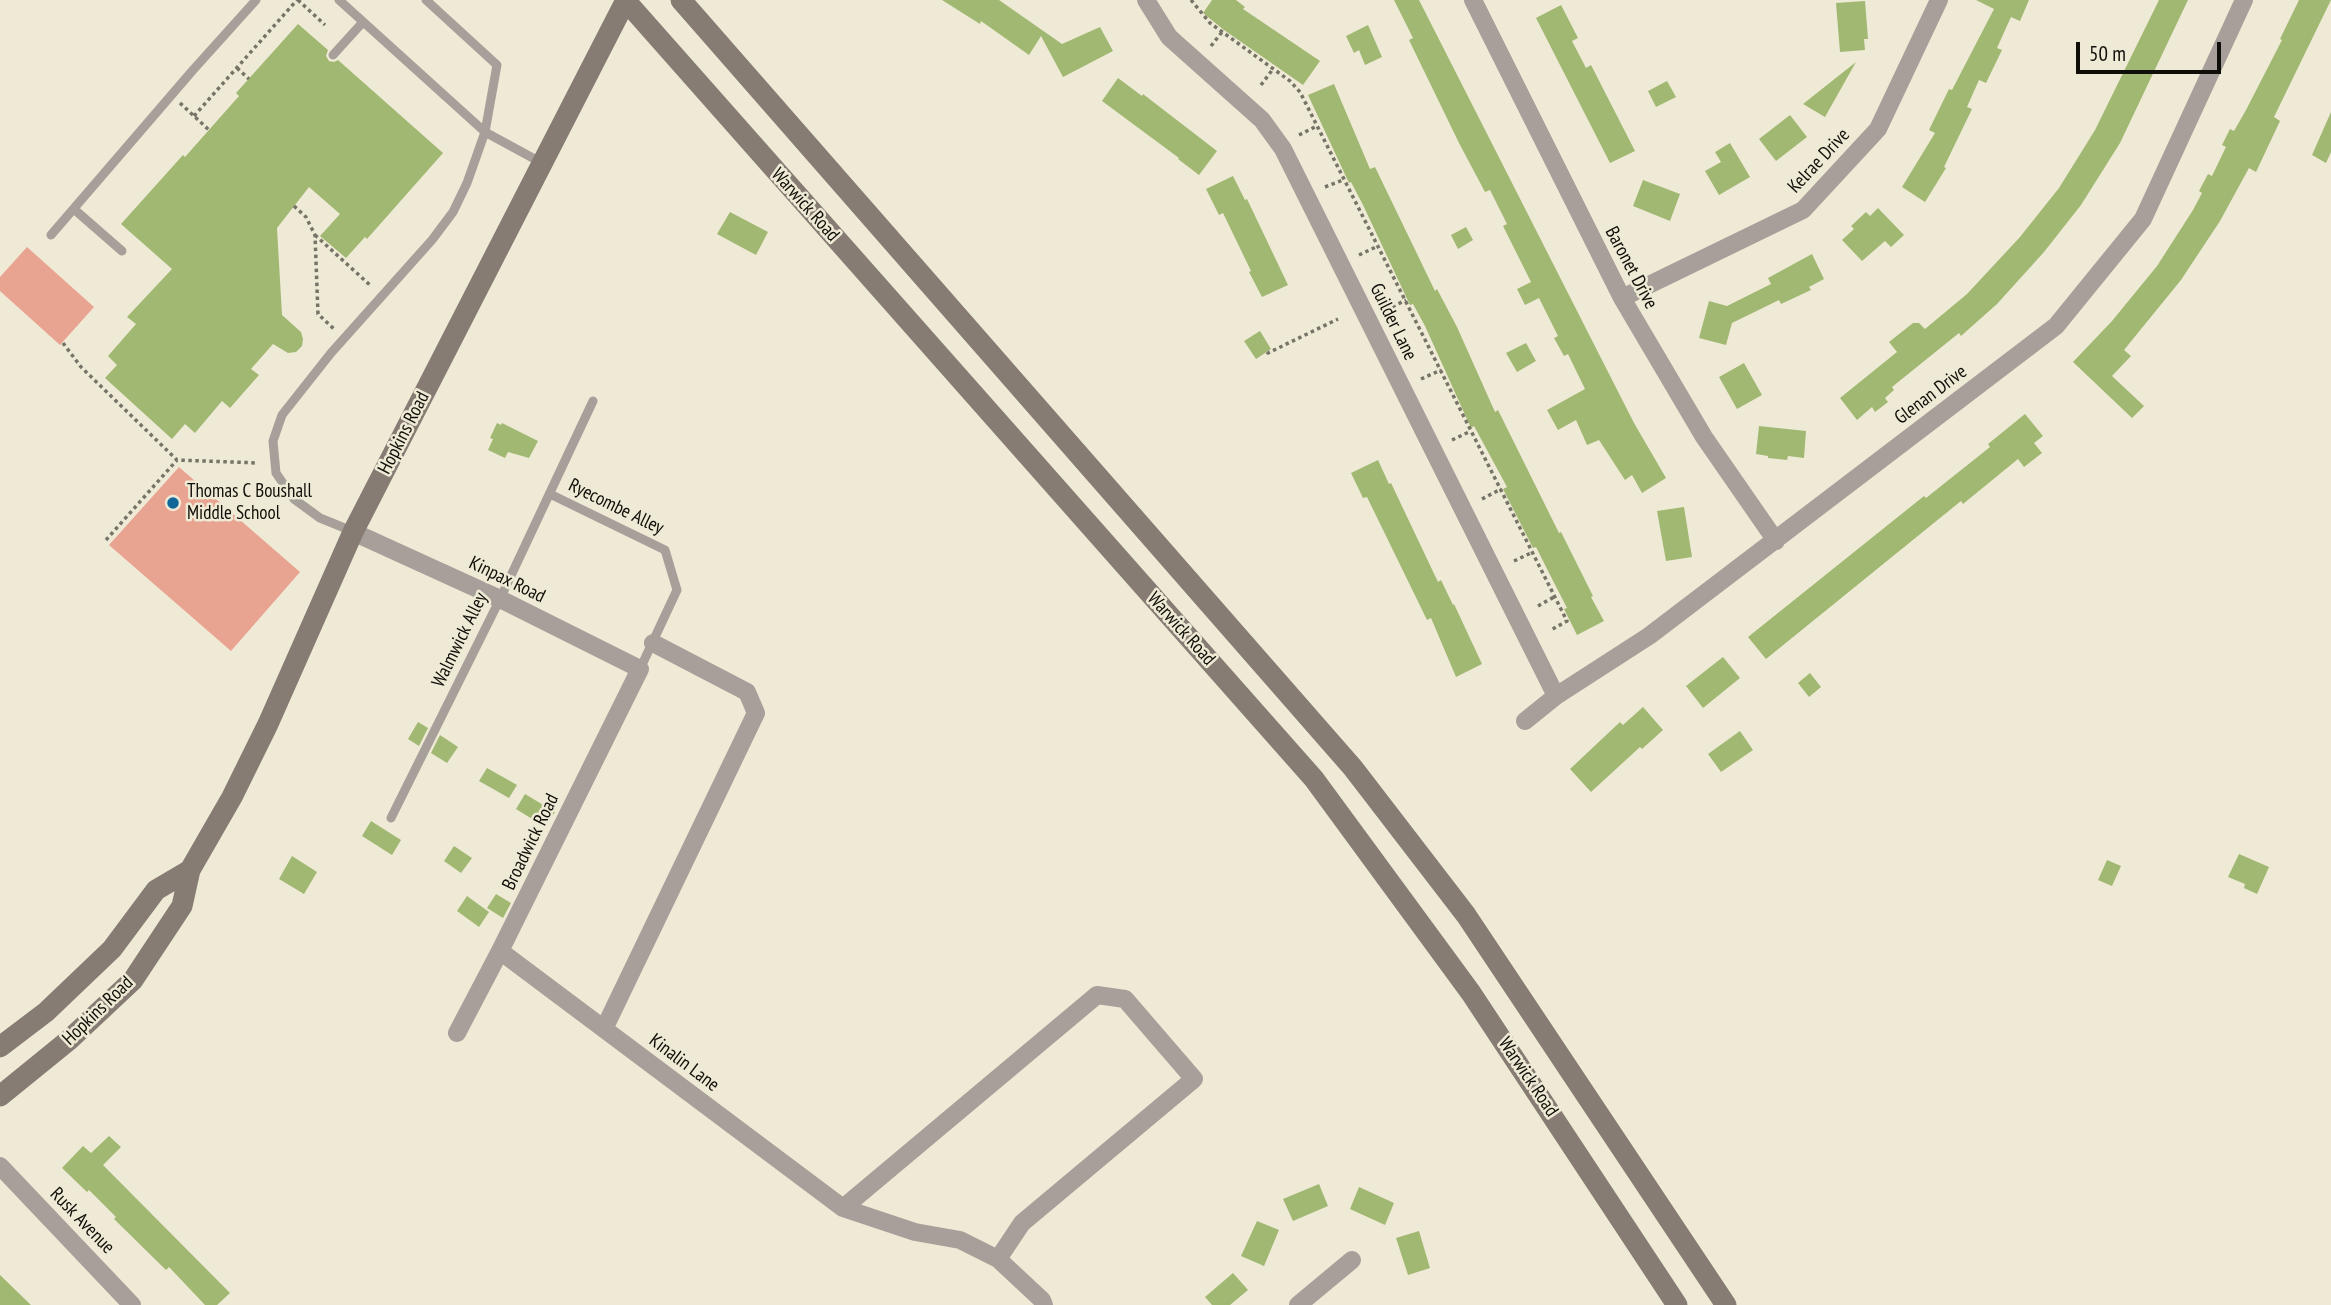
<!DOCTYPE html>
<style>
body{margin:0}
#map{position:relative;width:2331px;height:1305px;overflow:hidden;background:#efead6;font-family:"PT Sans Narrow",sans-serif}
canvas{display:block}
.scale{position:absolute;left:2076px;top:42px;width:145px;height:32px;box-sizing:border-box;border:4px solid #100e08;border-top:0;padding-left:9px;font-size:21px;line-height:24px;white-space:nowrap;color:#100e08;-webkit-text-stroke:5px #efead6;paint-order:stroke}
</style>
<div id="map">
<canvas width="2331" height="1305"></canvas>
<div class="scale">50 m</div>
</div>
<script>
const g = document.querySelector('canvas').getContext('2d');
g.lineJoin = 'round';
function paint(path, color) { g.fillStyle = color; g.fill(path, 'evenodd'); }
function trace(path, color, width, dash) { g.strokeStyle = color; g.lineWidth = width; g.lineCap = dash ? 'butt' : 'round'; g.setLineDash(dash || []); g.stroke(path); }
function drawText(font, color, halo, rows, align = 'center') {
  g.font = font + ' "PT Sans Narrow",sans-serif'; g.lineWidth = 5; g.setLineDash([]); g.textBaseline = 'middle'; g.strokeStyle = halo; g.fillStyle = color; for (const [text, x, y, turn = 0] of rows) {
    g.save(); g.translate(x, y); g.rotate((+turn || 0) * Math.PI / 180); g.textAlign = isNaN(turn) ? turn : align; if (halo) g.strokeText(text, 0, 0); g.fillText(text, 0, 0); g.restore();
  }
}
paint(new Path2D(`
 M27,247L94,307L60,345L0,291V277Z
 M179,467L300,572L231,651L109,545Z`), '#e9a391');
paint(new Path2D(`
 M942,0H999L1062,44L1100,27L1113,51L1063,77L1041,36L1029,55L981,21L980,24Z
 M1212,0H1236L1245,7L1243,9L1320,61L1303,85L1224,30L1203,13Z
 M1394,0H1419L1634,423L1666,478L1642,493L1632,475L1625,480L1599,440L1587,445L1576,420L1558,430L1547,410L1585,389L1568,354L1564,356L1554,338L1558,336L1539,298L1525,305L1517,289L1531,282L1503,226L1507,224L1490,190L1485,192L1459,143L1409,40L1413,38Z
 M1976,0H2029L2020,21L2011,17L1997,48L2002,50L1986,83L1979,80L1967,107L1972,109L1944,167L1946,168L1925,202L1902,187L1935,133L1929,130L1949,89L1952,90L1994,9Z
 M2159,0H2188L2120,143L2081,205L2044,252L1997,304L1961,336L1959,333L1892,387L1894,390L1885,398L1888,402L1875,412L1872,407L1857,420L1840,398L1897,352L1889,342L1913,323H1919L1925,329L1967,294L2020,237L2059,188L2095,130Z
 M2299,0H2331L2274,117L2280,121L2256,172L2249,168L2220,221L2181,280L2124,350L2131,356L2112,376L2144,406L2132,418L2073,362L2112,321L2157,266L2193,210L2202,193L2199,191L2208,174L2212,176L2226,147L2222,145L2230,129L2234,131L2246,110L2282,40L2280,39Z
 M1865,1L1868,39H1864L1865,50L1840,52L1836,3Z
 M1561,5L1578,38L1572,41L1586,68L1591,65L1635,151L1610,163L1536,18Z
 M298,24L328,50L326,56L329,61L334,62L338,60L443,153L367,239L365,237L346,258L320,236L340,214L309,187L277,228L282,315L301,332L303,339L302,346L296,352L288,353L273,344L251,369L259,375L230,408L222,401L195,433L185,424L172,439L105,378L117,365L108,356L136,324L127,317L172,269L121,224L183,155L185,157L239,96L236,93Z
 M1368,25L1382,57L1365,65L1359,50L1354,53L1346,36Z
 M1856,62L1825,117L1803,104Z
 M1118,78L1142,96L1143,94L1217,151L1199,175L1178,159L1179,158L1102,101Z
 M1667,81L1676,97L1656,107L1648,91Z
 M1334,84L1370,169L1375,167L1435,291L1437,289L1457,327L1495,412L1498,410L1559,533L1561,532L1593,596L1591,597L1604,621L1577,635L1564,609L1567,608L1548,571L1536,547L1533,548L1503,489L1507,487L1474,426L1471,428L1425,326L1413,304L1410,305L1363,205L1351,182L1349,183L1308,95Z
 M2331,112V152L2326,163L2312,155Z
 M1790,115L1807,137L1776,161L1759,139Z
 M1730,143L1750,177L1719,195L1705,171L1721,162L1715,152Z
 M1233,176L1245,200L1247,199L1288,285L1262,297L1249,272L1251,271L1223,213L1219,215L1206,189Z
 M1643,180L1680,194L1670,221L1633,206Z
 M1878,208L1904,235L1891,247L1885,241L1862,261L1842,240L1854,229L1851,226L1866,212L1870,216Z
 M730,212L768,232L756,255L717,234Z
 M1466,227L1473,240L1458,249L1451,235Z
 M1812,254L1824,279L1809,287L1811,290L1781,304L1779,300L1732,323L1726,345L1699,338L1709,301L1727,306L1771,284L1768,278Z
 M1260,331L1271,349L1256,359L1244,341Z
 M1526,343L1536,361L1517,372L1506,353Z
 M1744,363L1762,395L1737,409L1719,377Z
 M2025,414L2043,436L2034,443L2042,453L2024,467L2018,459L1963,504L1961,501L1766,659L1748,637L1924,496L1926,498L1990,447L1988,444Z
 M497,423L501,425L502,423L538,441L529,458L508,452L505,458L488,450L493,439L490,438Z
 M1759,426L1806,431L1804,458L1788,456L1787,460L1768,458V456L1756,454Z
 M1378,460L1389,484L1391,483L1438,582L1441,580L1453,605L1454,604L1482,664L1456,677L1431,618L1427,620L1367,497L1363,498L1351,473Z
 M1684,507L1692,557L1666,561L1657,511Z
 M1723,657L1740,678L1703,708L1686,686Z
 M1810,673L1821,687L1809,697L1798,683Z
 M1643,707L1663,730L1642,749L1640,747L1591,792L1570,769L1620,722L1623,725Z
 M418,722L428,728L419,746L408,739Z
 M1740,731L1753,750L1721,772L1708,754Z
 M440,735L458,747L447,763L431,753Z
 M487,768L517,785L509,798L479,781Z
 M525,794L555,812L545,827L516,809Z
 M371,821L401,840L392,855L362,836Z
 M454,846L472,858L461,873L444,861Z
 M2239,854L2269,867L2257,894L2244,888L2245,884L2228,877Z
 M292,856L317,872L304,894L279,879Z
 M2107,860L2121,866L2112,886L2098,880Z
 M496,894L511,903L503,918L487,908Z
 M467,896L489,912L479,927L457,911Z
 M109,1136L121,1147L103,1165L230,1293L217,1305H205L169,1267L166,1270L114,1219L116,1217L89,1190L87,1192L62,1168L83,1146L91,1153Z
 M1319,1184L1328,1206L1293,1221L1283,1199Z
 M1359,1187L1394,1203L1385,1225L1350,1209Z
 M1257,1221L1279,1230L1264,1266L1241,1256Z
 M1419,1231L1430,1268L1408,1275L1396,1238Z
 M1233,1273L1248,1290L1230,1305H1212L1205,1297Z
 M0,1275L31,1305H0Z`), '#a1b872');
trace(new Path2D(`
 M298,0L325,25
 M1191,0L1210,23L1290,81L1300,92L1567,621L1551,630
 M1211,46L1222,32
 M237,68L249,79
 M1261,85L1273,69
 M180,103L209,130
 M194,116L297,0
 M1299,135L1317,126
 M1325,187L1343,180
 M294,206L306,217L315,235L318,314L334,329
 M315,235L371,286
 M1359,255L1378,246
 M1386,310L1406,300
 M63,343L81,367L177,460L258,463
 M1267,352L1268,353L1338,319
 M1421,379L1441,370
 M1452,440L1471,431
 M1482,499L1501,489
 M106,540L177,460
 M1514,561L1533,552
 M1538,606L1554,597`), '#767367', 3.5, [3.5, 3.5]);
trace(new Path2D(`
 M339,0L485,132L497,65L426,0
 M333,55L363,22
 M75,210L122,251
 M51,235L193,70L256,0
 M550,494L665,550L677,590L640,669
 M352,531L320,518L294,499L276,473L273,441L282,415L331,353L432,240L453,212L467,183L485,132L542,163
 M391,818L500,599L593,401`), '#a7a09a', 9);
trace(new Path2D(`
 M1146,0L1169,37L1262,120L1283,149L1556,696
 M1473,0L1622,298L1704,437L1776,541
 M1622,298L1803,210L1878,129L1939,0
 M353,532L500,599L640,669L500,951L457,1033
 M1525,721L1556,696L1649,636L2056,326L2143,219L2244,0
 M500,951L843,1208L915,1232L960,1240L998,1259L1042,1300L1044,1305
 M604,1029L756,713L747,692L653,643
 M0,1166L132,1305
 M843,1208L1097,995L1125,999L1194,1079L1022,1223L998,1259
 M1298,1305L1352,1260`), '#a7a09a', 18);
trace(new Path2D(`
 M625,0L1314,779L1471,993L1677,1305
 M681,0L1353,768L1466,915L1726,1305
 M0,1047L46,1012L112,949L156,890L190,870
 M0,1096L69,1040L133,980L182,906L190,870L232,797L268,724L353,532L626,0`), '#867c74', 21);
for (const [x, y, r, color] of [
 [173,503,7,"#116797"]
]) { const dot = new Path2D(); dot.arc(x, y, r, 0, 2 * Math.PI); g.fillStyle = color; g.fill(dot); trace(dot, '#efead6', 2.5); }
drawText('19px', '#100e08', '#efead6', [
 ["Kelrae Drive",1819,161,-47],
 ["Warwick Road",805,205,48],
 ["Baronet Drive",1631,268,62],
 ["Guilder Lane",1393,322,64],
 ["Glenan Drive",1931,395,-37],
 ["Hopkins Road",404,433,-63],
 ["Ryecombe Alley",616,507,26],
 ["Kinpax Road",507,580,26],
 ["Warwick Road",1181,629,48],
 ["Walmwick Alley",460,640,-64],
 ["Broadwick Road",531,842,-64],
 ["Hopkins Road",98,1011,-44],
 ["Kinalin Lane",684,1063,37],
 ["Warwick Road",1528,1077,56],
 ["Rusk Avenue",82,1221,46]
]);
drawText('19px', '#100e08', '#efead6', [
 ["Thomas C Boushall",187,492],
 ["Middle School",187,514]
], 'left');
</script>
